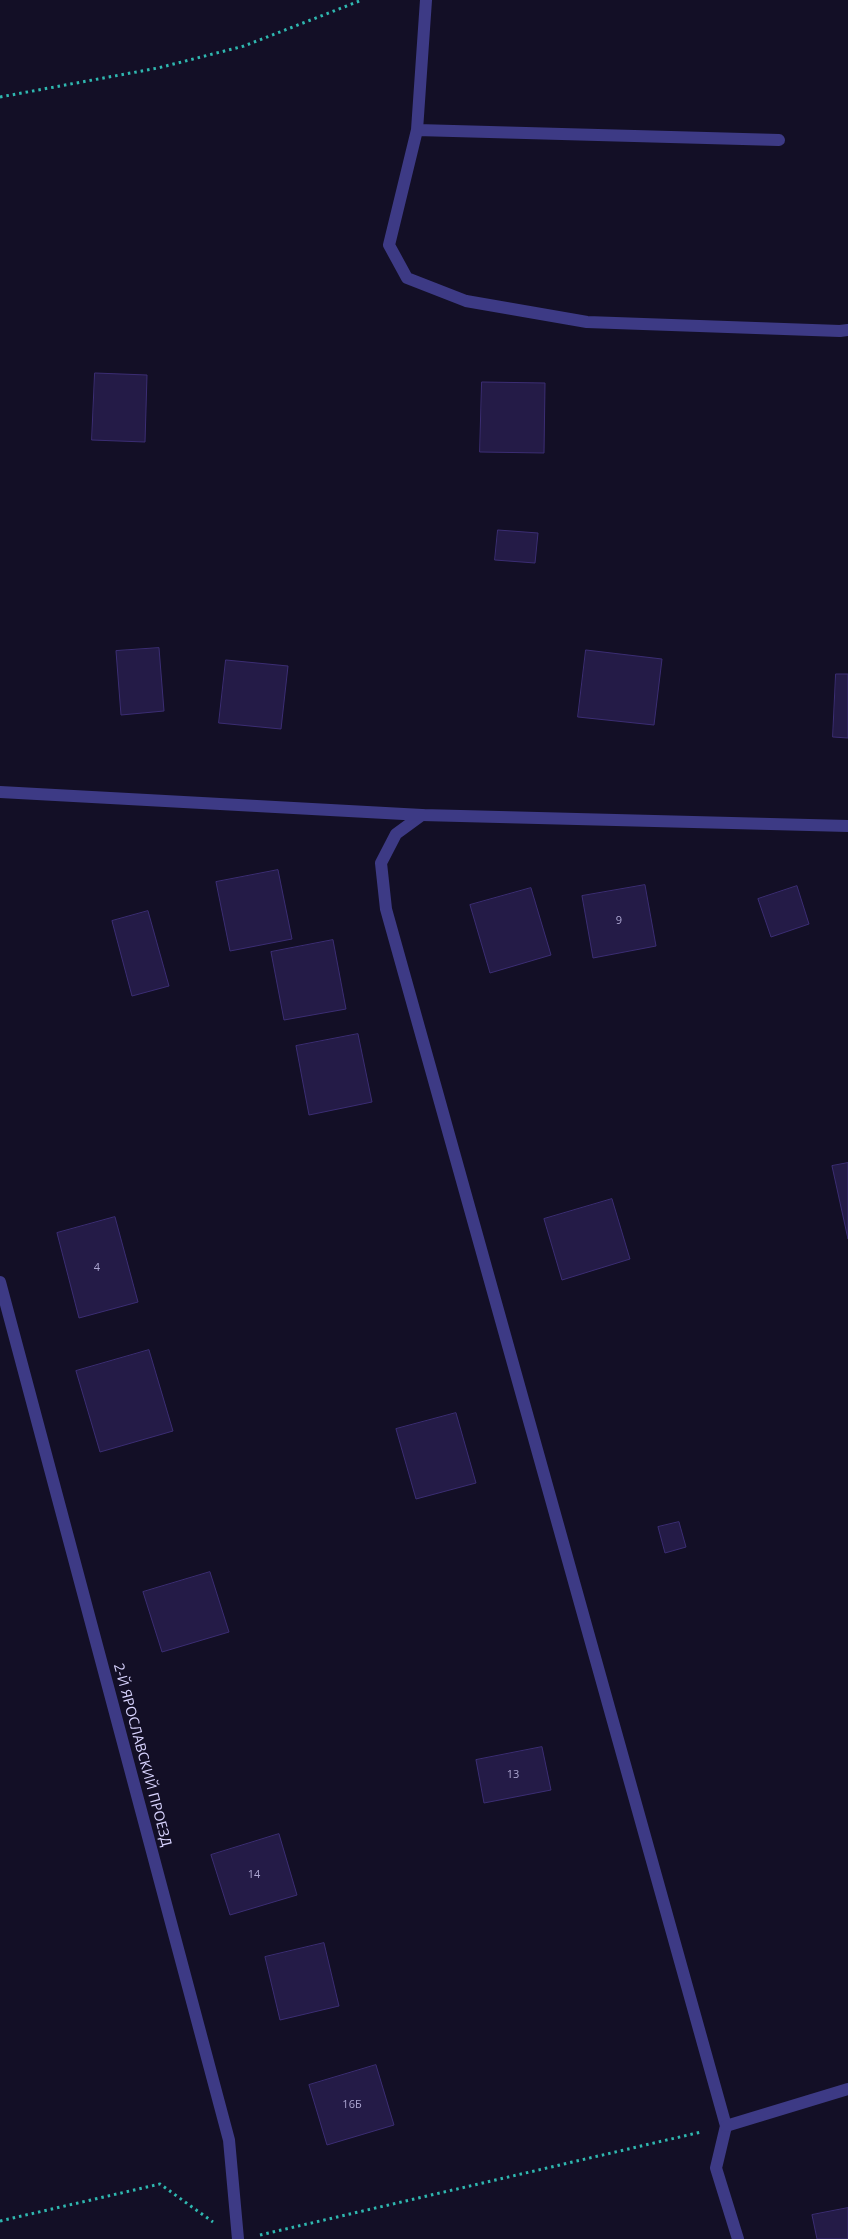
<!DOCTYPE html>
<meta charset="utf-8">
<style>
body{margin:0}
canvas{display:block;background:#130f26}
</style>
<canvas width="848" height="2239"></canvas>
<script>
const g = document.querySelector('canvas').getContext('2d');
g.lineJoin = 'round';
function paint(path, color) { g.fillStyle = color; g.fill(path, 'evenodd'); }
function trace(path, color, width, dash) { g.strokeStyle = color; g.lineWidth = width; g.lineCap = dash ? 'butt' : 'round'; g.setLineDash(dash || []); g.stroke(path); }
function drawText(font, color, halo, rows, align = 'center') {
  g.font = font + ' "Open Sans",sans-serif'; g.lineWidth = 4; g.setLineDash([]); g.textBaseline = 'middle'; g.strokeStyle = halo; g.fillStyle = color; for (const [text, x, y, turn = 0] of rows) {
    g.save(); g.translate(x, y); g.rotate((+turn || 0) * Math.PI / 180); g.textAlign = isNaN(turn) ? turn : align; if (halo) g.strokeText(text, 0, 0); g.fillText(text, 0, 0); g.restore();
  }
}
const building = new Path2D(`
 M95,373L147,375L145,442L92,440Z
 M482,382L545,383L544,453L480,452Z
 M498,530L538,533L535,563L495,560Z
 M159,648L164,711L121,715L116,651Z
 M586,650L662,659L654,725L578,717Z
 M226,660L288,666L281,729L219,723Z
 M836,674H848V738L833,737Z
 M278,870L292,939L230,951L216,882Z
 M645,885L656,946L593,958L582,896Z
 M797,886L809,924L771,937L758,899Z
 M531,888L551,955L490,973L470,905Z
 M148,911L169,986L132,996L112,921Z
 M333,940L346,1009L284,1020L271,952Z
 M358,1034L372,1102L309,1115L296,1046Z
 M848,1163V1239L832,1166Z
 M612,1199L630,1259L562,1280L544,1219Z
 M115,1217L138,1302L79,1318L57,1233Z
 M149,1350L173,1431L100,1452L76,1371Z
 M456,1413L476,1483L416,1499L396,1429Z
 M679,1522L686,1547L665,1553L658,1527Z
 M210,1572L229,1632L162,1652L143,1592Z
 M542,1747L551,1790L484,1803L476,1760Z
 M279,1834L297,1895L230,1915L211,1855Z
 M324,1943L339,2006L280,2020L265,1957Z
 M376,2065L394,2125L327,2145L309,2085Z
 M848,2208V2239H817L812,2215Z`);
paint(building, '#241b47');
trace(building, '#3b2d73', 1);
trace(new Path2D(`
 M0,97L158,68L244,46L362,0
 M0,2221L160,2184L213,2222
 M260,2235L701,2132`), '#2fb8b0', 3, [2.5, 4]);
trace(new Path2D(`
 M426,0L417,130L389,245L407,278L466,301L587,322L840,331L848,330
 M417,130L779,140
 M422,815L396,834L381,863L386,909L726,2126L716,2168L738,2239
 M0,1282L229,2140L238,2239`), '#3d3a85', 12);
trace(new Path2D(`
 M0,792L422,815L848,826
 M726,2126L848,2089`), '#3d3a85', 12);
drawText('11px', '#aca6d1', null, [
 ["9",619,921],
 ["4",97,1268],
 ["13",513,1775],
 ["14",254,1875],
 ["16Б",352,2105]
]);
drawText('14px', '#d9d4ff', '#130f26', [
 ["2-Й ЯРОСЛАВСКИЙ ПРОЕЗД",142,1755,75]
]);
</script>
